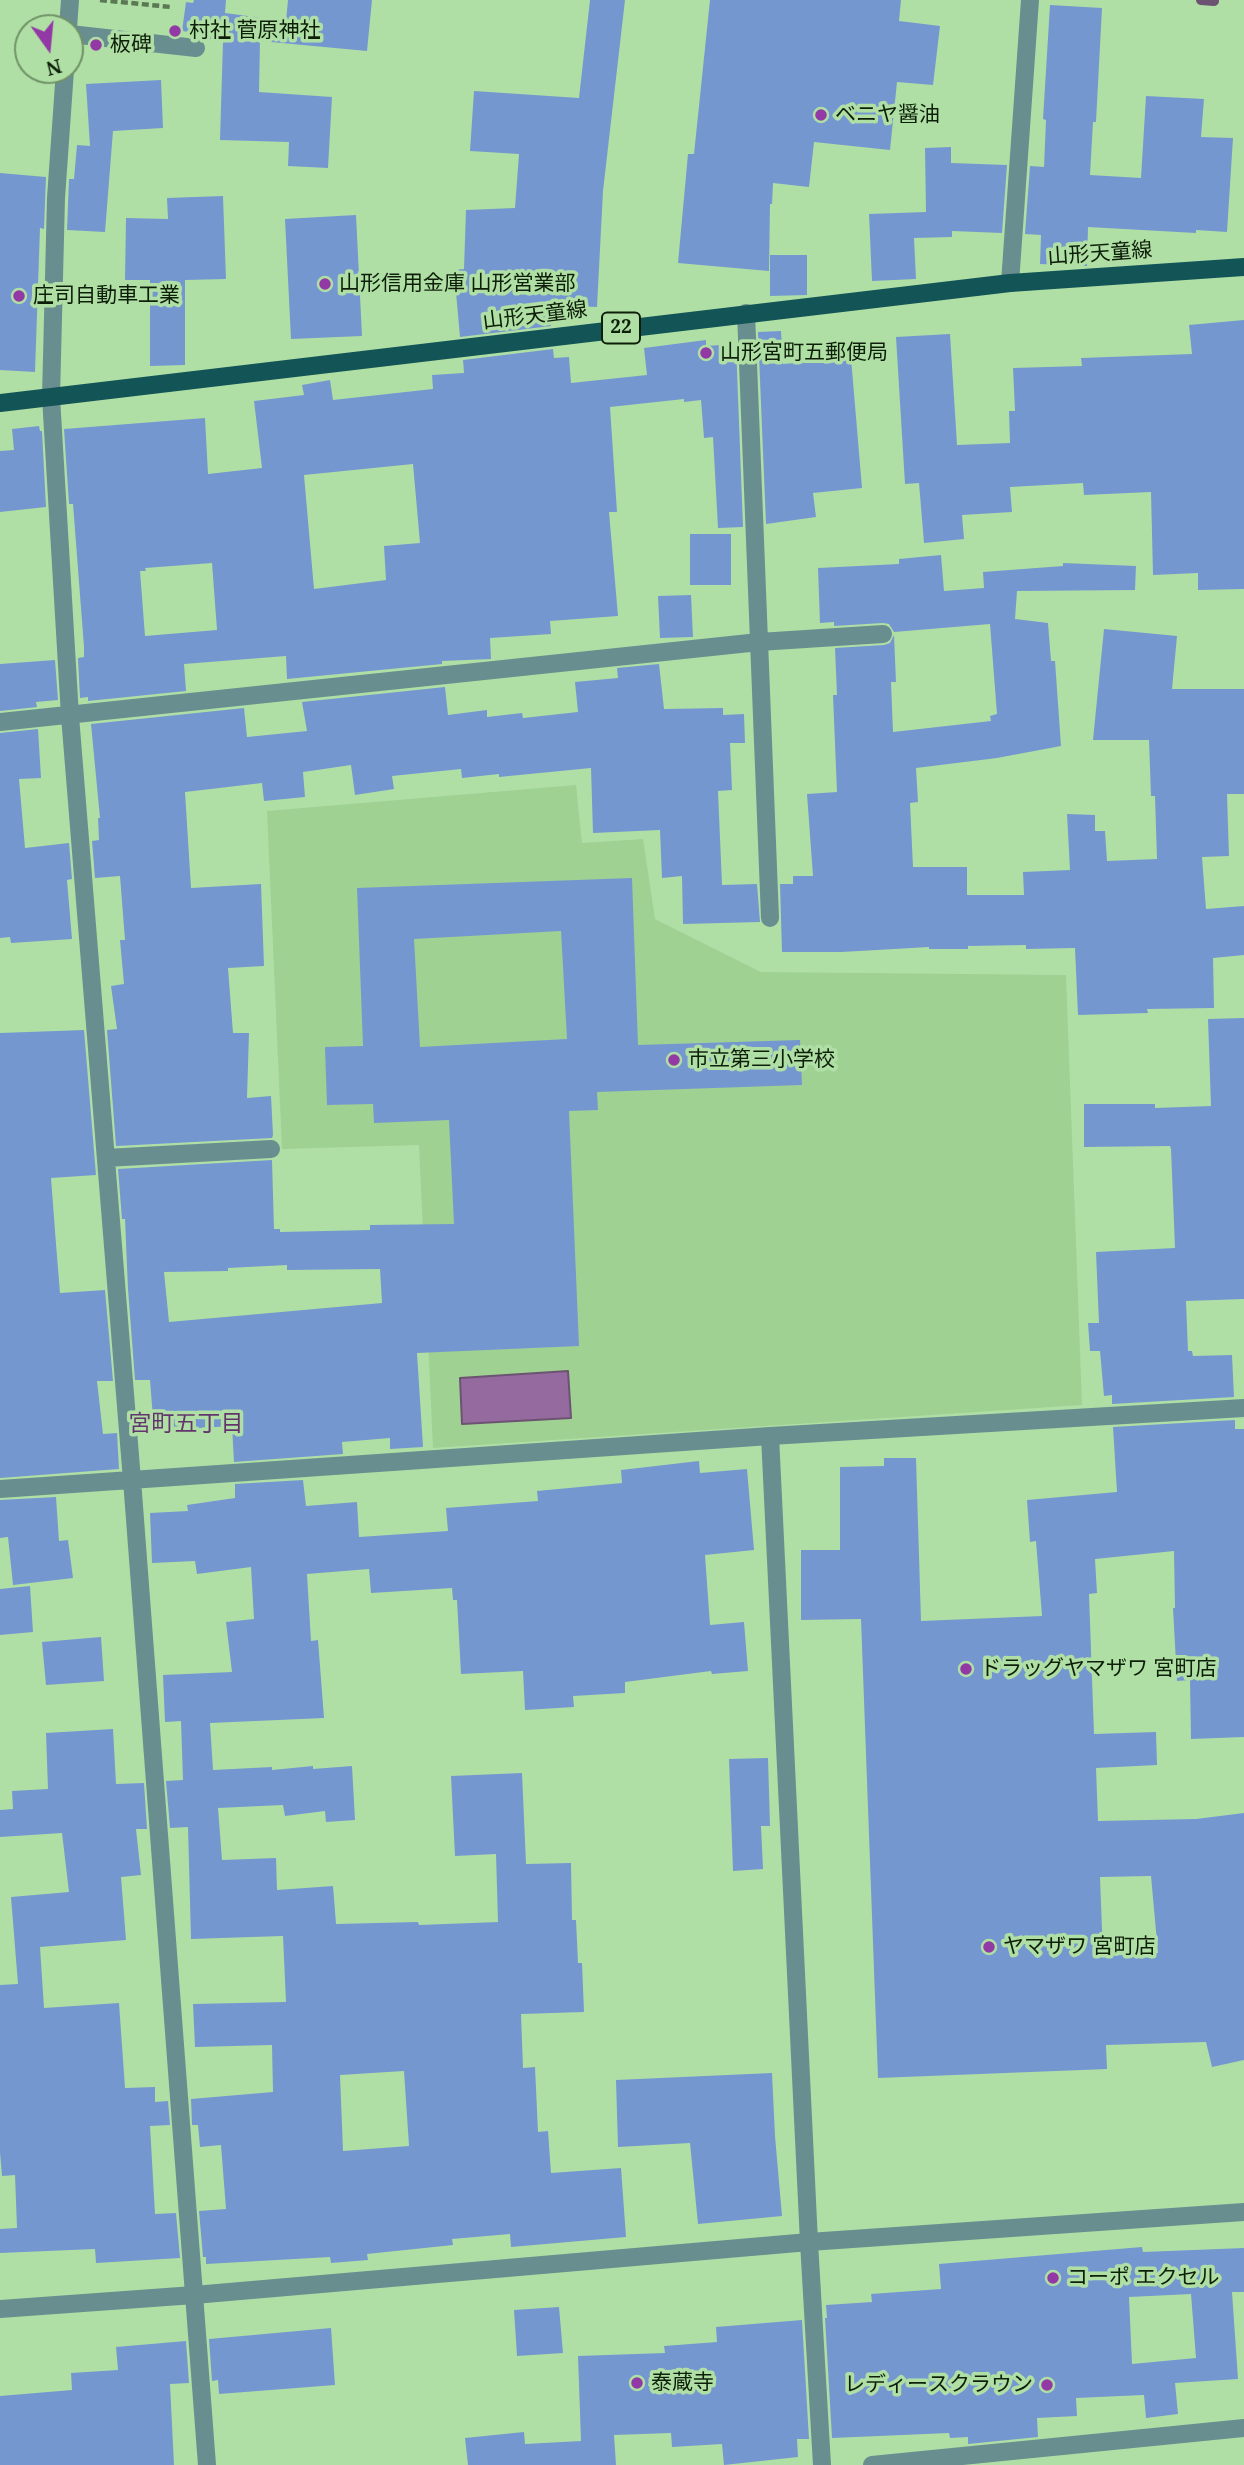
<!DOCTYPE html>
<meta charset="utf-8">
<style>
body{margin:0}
#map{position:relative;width:1244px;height:2465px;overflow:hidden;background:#b0dfa5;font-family:"Noto Serif",serif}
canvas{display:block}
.north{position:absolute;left:14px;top:14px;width:70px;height:70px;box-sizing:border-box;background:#b0dfa5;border:2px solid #6f9267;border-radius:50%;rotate:165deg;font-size:19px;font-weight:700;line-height:28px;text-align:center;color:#0d1e09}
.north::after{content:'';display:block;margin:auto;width:24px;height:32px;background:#9239a5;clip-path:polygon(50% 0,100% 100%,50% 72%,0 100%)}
</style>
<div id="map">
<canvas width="1244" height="2465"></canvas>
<div class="north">N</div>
</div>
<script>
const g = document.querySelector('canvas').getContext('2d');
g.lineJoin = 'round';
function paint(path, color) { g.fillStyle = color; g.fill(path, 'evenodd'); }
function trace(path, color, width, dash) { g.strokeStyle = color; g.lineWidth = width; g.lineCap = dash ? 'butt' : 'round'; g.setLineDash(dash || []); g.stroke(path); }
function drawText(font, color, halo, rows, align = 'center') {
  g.font = font + ' "Noto Serif","Noto Sans JP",serif'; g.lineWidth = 7; g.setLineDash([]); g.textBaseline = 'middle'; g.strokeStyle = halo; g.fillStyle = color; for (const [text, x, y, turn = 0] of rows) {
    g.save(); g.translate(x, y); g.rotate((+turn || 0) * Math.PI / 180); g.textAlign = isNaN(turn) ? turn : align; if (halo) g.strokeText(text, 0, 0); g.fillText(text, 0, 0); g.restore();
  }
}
paint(new Path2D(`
 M576,785L582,843L643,839L655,919L761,972L1066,975L1082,1405L433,1448L419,1145L282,1149L267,811Z`), '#9fd193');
const water = new Path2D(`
 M568,1371L571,1418L462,1424L460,1378Z`);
paint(water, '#956a9f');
trace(water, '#6c5372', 2);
trace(new Path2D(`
 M1201,0L1214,1`), '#6c5372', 10);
paint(new Path2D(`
 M194,0H226L225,13L286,21L288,0H372L367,51L260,41L259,92L332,97L328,168L288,166L289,142L220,140L223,41L189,36V32L182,31L186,2L193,3Z
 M590,0H625L603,191L597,307L549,305L551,326L460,337L454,270L464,269L466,210L515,208L519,154L470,151L474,91L579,98Z
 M710,0H901L899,21L940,26L933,85L897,82L890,150L814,142L809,187L773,183L772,204H770L769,271L678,263L688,154H694Z
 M1050,5L1102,8L1096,122H1093L1090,175L1141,178L1146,96L1204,99L1201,137L1233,138L1227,232L1196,230V233L1088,227L1087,266L1040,264L1041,235L1025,234L1030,166L1044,167L1046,120L1043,119Z
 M161,80L163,128L113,131L105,232L67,230L69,179H74L77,145L90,146L86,84Z
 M951,147V163L1007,165L1002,233L952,231V237L914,238L916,279L872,281L869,214L926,212L925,148Z
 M0,173L46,177L44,229L40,228L35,372L0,370Z
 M223,196L226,279L185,280V365L150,366V280H125L126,218L168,219L167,198Z
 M356,215L362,336L291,339L285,219Z
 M770,255H807V295L770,296Z
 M1244,320V589L1198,590V573L1153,575L1151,492L1084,495L1083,483L1010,487L1012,512L962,515L964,539L924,543L919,483L905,484L896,337L950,334L957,445L1010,443L1009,411H1015L1013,368L1082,366L1081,358L1192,354L1189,325Z
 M781,331L783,364L851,358L862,488L813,493L816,517L766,524L758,332Z
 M706,340V346L736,344L743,527L718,528L713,437L704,438L701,400L684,402V399L610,407L617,512H609L618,616L550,621L551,634L490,638L491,659L442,661V664L287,679L286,656L184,664L186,691L88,701V697L80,698L78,658L84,657V647L73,504H69L64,429L205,418L208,474L262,468L254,401L304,395L302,385L330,380L333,400L433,389L432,375L464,373L463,360L553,349L554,358L569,357L571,383L647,375L644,348ZM413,464L420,543L384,546L386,580L314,589L304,475ZM212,563L217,630L145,636L140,571H146L145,568Z
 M39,426L40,431H42L46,507L0,512V451L14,450L12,429Z
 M690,534H731V585H690Z
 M941,555L944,591L984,588L983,572L1063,566V563L1136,566L1135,590L1017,591L1015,619L1048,623L1051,661H1055L1061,746L997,758L916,768L918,802L910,803L913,867H967V895H1024L1023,872L1070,870L1067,814L1095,815V831H1105L1107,861L1157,859L1155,796H1151L1149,740H1093L1104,629L1177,636L1172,689H1244V794H1227L1229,856L1202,857L1206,909L1244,906V955L1213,958L1214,1008L1147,1009L1148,1013L1078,1015L1075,948L1026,949V945L968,946V949H929V947L842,952H782L780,884H793V876H813L807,794L837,792L833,695H837L835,648L884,645L890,643L894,635L896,682H891L893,732L991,721L990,716L997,714L990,624L894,632L889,624L883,623L834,626V622L820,623L818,568L899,564V559Z
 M691,595L693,637L660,638L658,596Z
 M55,660L58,700L36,702L37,707L0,711V664Z
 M659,664L664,709L723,708V715L744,714L745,743H730L732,790L718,791L722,885L757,884L760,922L683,924L682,876L662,878L660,830L593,833L591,768L499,777V774L462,778L461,769L392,776L394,789L355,795L351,765L303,772L305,797L264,801L262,783L185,792L191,888L261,884L264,966L228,968L233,1033H249L247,1098L271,1096L273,1135L272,1138L116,1146L107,1030L117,1029L111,986L124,984L120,940H125L120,876L95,878L92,841L99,840L98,818H100L91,724L244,708L247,737L307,731L302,702L445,687L448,715L487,710V717L522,713L523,718L578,712L575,682L618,678L617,668Z
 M38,729L41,778L19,779L25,848L69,843L72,879L67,880L72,939L11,943L10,937L0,938V733Z
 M632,878L638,1045L800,1040L802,1085L597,1092L598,1110L569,1111L579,1346L417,1353L423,1447L390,1449V1438L342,1442L343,1454L234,1462L232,1426L154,1431L150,1380H135L128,1289L125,1219H122L118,1169L272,1160L274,1229H280V1232L370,1230V1225L454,1224L449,1120L374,1123L373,1104L327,1105L325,1047L363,1046L357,888ZM561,931L567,1039L420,1047L414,939ZM287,1265V1270L380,1269L382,1303L169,1322L164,1272L228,1271V1268Z
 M1244,1018V1299L1186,1301L1188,1351H1192L1193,1356L1232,1355L1234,1397L1112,1404V1395L1104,1396L1100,1351H1090L1088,1323H1099L1096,1252L1175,1248L1171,1149L1170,1146L1084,1147V1104H1155V1108L1211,1106L1208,1019Z
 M84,1030L96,1175L51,1178L56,1244L60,1293L105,1290L113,1381H97L103,1434L117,1433L119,1469L0,1478V1033Z
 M1235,1420V1429H1244V1737L1191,1739L1190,1680L1177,1681L1173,1608H1175L1174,1551L1095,1559L1097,1593L1089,1594L1094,1734L1156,1732L1157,1765L1096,1768L1098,1821L1196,1819L1244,1813V2060L1212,2067L1206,2042L1106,2045L1107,2069L878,2078L861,1619L801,1620V1550H840V1467L884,1466V1458H916L921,1621L1042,1616L1036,1541L1030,1542L1027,1500L1117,1492L1113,1427ZM1151,1876L1158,1953L1103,1956L1100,1877Z
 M699,1461L700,1473L747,1469L754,1550L705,1555L710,1625L744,1622L748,1671L712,1674L711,1671L625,1682V1693L573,1696L574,1707L525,1710L523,1671L461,1674L457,1600H453L452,1588L371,1593L369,1569L307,1574L311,1641L318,1640L324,1718L210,1723L213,1770L272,1767V1770L313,1766V1769L352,1766L355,1820L326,1822L325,1811L285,1816L283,1805L218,1808L222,1860L276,1858L277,1890L333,1886L336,1924L418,1922L419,1925L498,1922L496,1854L455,1856L451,1776L522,1773L526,1864L571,1863L572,1920H576L578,1963H582L584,2012L521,2014L523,2068L535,2067L538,2132L548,2131L551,2173L621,2168L626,2237L511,2247L510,2234L452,2239L453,2245L367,2254L368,2260L331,2263L330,2257L206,2264V2257H203L199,2211L226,2209L221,2145L200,2147L198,2125H192L191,2099L273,2092L272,2045L195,2047L193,2004L286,2002L283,1936L191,1939L188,1827L170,1828L166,1781L183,1780L181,1721L165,1722L163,1675L232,1672L226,1622L254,1619L251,1567L197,1574L195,1561L152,1563L150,1513L188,1511L187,1505L235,1498V1484L303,1480L306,1506L357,1502L359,1537L448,1531L446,1508L538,1501L537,1491L622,1483L621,1470ZM404,2071L409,2146L343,2151L340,2075Z
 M56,1497L59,1541L68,1540L73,1578L13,1585L8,1537L0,1538V1500Z
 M30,1586L33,1632L0,1635V1589Z
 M101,1637L104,1681L46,1685L42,1642Z
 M113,1729L116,1784L144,1783L147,1829H136L141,1875L121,1877L126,1940L40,1947L44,2008L119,2003L125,2088L155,2087V2102L168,2101L170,2125L150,2126L155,2214L176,2213L180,2258L96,2263L95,2249L0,2253V2229L17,2228L15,2175L2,2176L0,2152V1985L18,1984L11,1897L69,1892L62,1833L0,1837V1810L13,1809L12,1791L48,1789L46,1733Z
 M768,1758L770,1826H761L763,1869L733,1871L729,1759Z
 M772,2073L775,2136L782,2216L698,2224L690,2143L618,2147L616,2080Z
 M1142,2247L1143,2252L1244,2248V2292H1232L1238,2379L1175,2383L1178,2414L1146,2418L1144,2395L1076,2398L1077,2416L1037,2418L1038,2437L968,2444V2437L950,2438L949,2433L832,2438L825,2318H827L826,2305L872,2302L871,2294L941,2289L939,2264ZM1191,2294L1196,2358L1132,2364L1129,2297Z
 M559,2307L563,2353L517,2356L514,2310Z
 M802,2320L809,2439H797L798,2457L724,2465L722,2444L672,2447L671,2433L614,2435L616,2465H468L465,2438L524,2432L525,2444L581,2441L578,2356L665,2353L664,2346L717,2342L716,2327Z
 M331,2328L335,2385L219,2394L218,2380L212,2381L209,2339Z
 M186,2341L189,2383L170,2384L174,2465H0V2396L72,2390L71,2373L118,2370L116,2347Z`), '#7597d0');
trace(new Path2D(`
 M100,0L171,7`), '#5a7952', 4.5, [7, 3.5]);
trace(new Path2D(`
 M68,28L70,0
 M70,34L196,48
 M65,70L56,198L51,397L70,716L132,1480L207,2465
 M1010,283L1030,0
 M746,313L770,918
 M0,722L759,642L883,634
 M106,1158L271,1149
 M0,1489L770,1436L1244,1408
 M872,2465L1244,2428`), '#698e90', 18);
trace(new Path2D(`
 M770,1436L809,2242L822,2465
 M0,2309L194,2295L809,2242L1244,2212`), '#698e90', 18);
trace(new Path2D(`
 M0,403L1010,283L1244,267`), '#135457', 18);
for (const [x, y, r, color] of [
 [175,31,7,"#9239a5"],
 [96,45,7,"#9239a5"],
 [821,115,7,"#9239a5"],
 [325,284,7,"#9239a5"],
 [19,296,7,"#9239a5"],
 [706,353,7,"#9239a5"],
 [674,1060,7,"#9239a5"],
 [966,1669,7,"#9239a5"],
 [989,1947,7,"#9239a5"],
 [1053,2278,7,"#9239a5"],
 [637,2383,7,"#9239a5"],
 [1047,2385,7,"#9239a5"]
]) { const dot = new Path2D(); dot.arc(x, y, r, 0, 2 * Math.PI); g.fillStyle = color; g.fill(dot); trace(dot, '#b0dfa5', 2.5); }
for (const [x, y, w] of [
 [621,328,38]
]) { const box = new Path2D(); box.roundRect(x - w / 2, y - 15.5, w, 31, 5); g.fillStyle = '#b0dfa5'; g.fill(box); trace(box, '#0d1e09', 2); }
drawText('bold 19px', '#0d1e09', null, [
 ["22",621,328]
]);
drawText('21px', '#0d1e09', '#b0dfa5', [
 ["村社 菅原神社",189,31],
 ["板碑",110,45],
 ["ベニヤ醤油",835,115],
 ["山形信用金庫 山形営業部",339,284],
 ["庄司自動車工業",33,296],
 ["山形宮町五郵便局",720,353],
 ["市立第三小学校",688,1060],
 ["ドラッグヤマザワ 宮町店",980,1669],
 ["ヤマザワ 宮町店",1003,1947],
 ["コーポ エクセル",1067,2278],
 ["泰蔵寺",651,2383],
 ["レディースクラウン",1033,2385,"right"]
], 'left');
drawText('21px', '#0d1e09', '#b0dfa5', [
 ["山形天童線",1100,254,-4],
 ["山形天童線",535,316,-7]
]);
drawText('23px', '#62366c', '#b0dfa5', [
 ["宮町五丁目",186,1424]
]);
</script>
